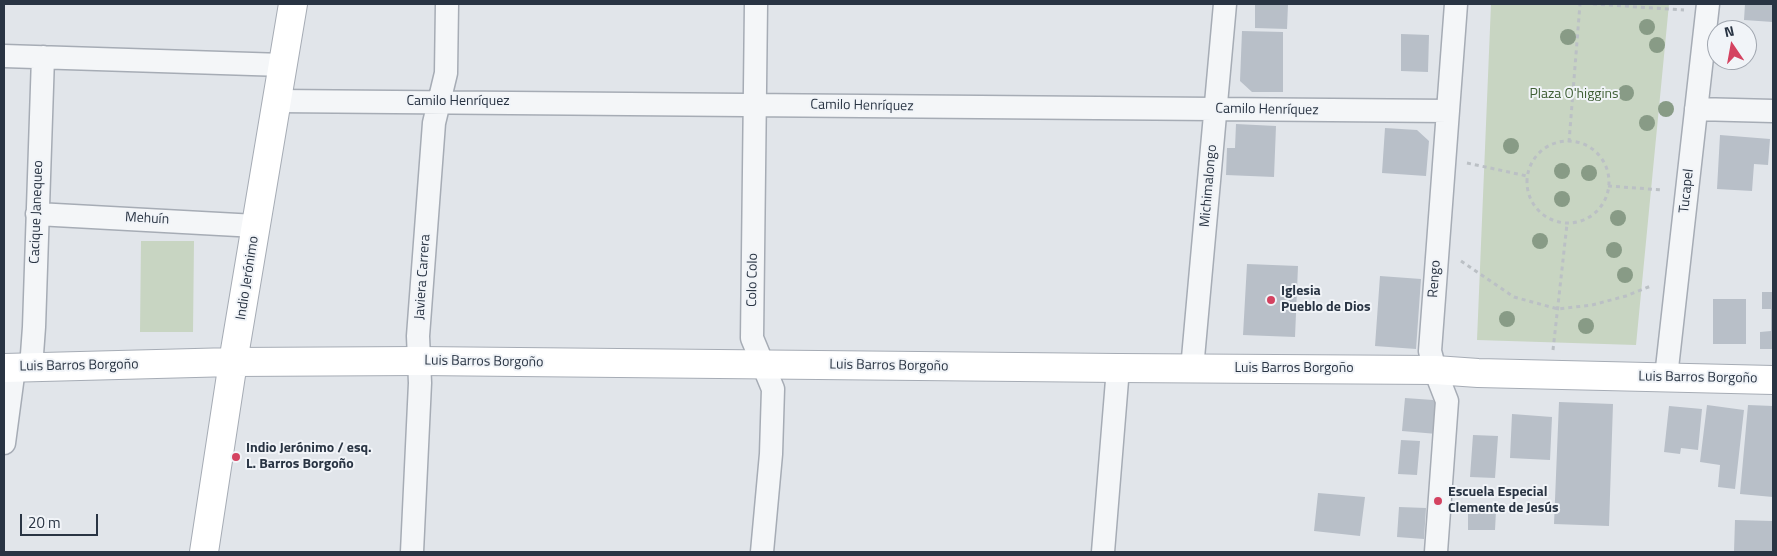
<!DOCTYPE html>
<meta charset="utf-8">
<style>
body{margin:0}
#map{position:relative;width:1777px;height:556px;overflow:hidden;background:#e1e5ea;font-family:"Titillium Web",sans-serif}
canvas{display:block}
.frame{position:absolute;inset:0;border:5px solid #293443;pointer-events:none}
.north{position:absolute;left:1707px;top:20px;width:50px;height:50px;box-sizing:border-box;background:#f1f4f8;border:1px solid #a1a7b0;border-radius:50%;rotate:348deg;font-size:14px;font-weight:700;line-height:20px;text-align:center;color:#293443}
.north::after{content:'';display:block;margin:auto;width:18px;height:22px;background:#d44260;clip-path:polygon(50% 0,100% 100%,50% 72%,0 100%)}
.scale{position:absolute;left:20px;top:514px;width:78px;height:22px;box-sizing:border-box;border:2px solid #293443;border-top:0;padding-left:6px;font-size:15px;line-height:18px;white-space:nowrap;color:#293443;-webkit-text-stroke:4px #f1f4f8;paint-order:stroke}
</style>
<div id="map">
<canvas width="1777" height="556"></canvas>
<div class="frame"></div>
<div class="north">N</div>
<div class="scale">20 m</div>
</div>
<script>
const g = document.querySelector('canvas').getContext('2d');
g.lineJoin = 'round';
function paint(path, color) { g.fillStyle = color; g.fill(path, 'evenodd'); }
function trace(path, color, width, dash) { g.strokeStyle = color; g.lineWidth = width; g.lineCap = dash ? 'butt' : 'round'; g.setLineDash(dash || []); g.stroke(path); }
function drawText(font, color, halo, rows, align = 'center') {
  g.font = font + ' "Titillium Web",sans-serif'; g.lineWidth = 4; g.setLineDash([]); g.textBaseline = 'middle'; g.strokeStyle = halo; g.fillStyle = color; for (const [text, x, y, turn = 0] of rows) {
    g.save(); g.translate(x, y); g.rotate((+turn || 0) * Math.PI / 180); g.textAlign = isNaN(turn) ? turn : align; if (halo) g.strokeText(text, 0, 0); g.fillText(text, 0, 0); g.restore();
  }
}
paint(new Path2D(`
 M1491,4H1669L1636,345L1477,340Z
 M141,241H194L193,332H140Z`), '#c8d5c2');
paint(new Path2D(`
 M1255,4H1288L1287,29L1255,28Z
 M1745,4H1773V22L1744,20Z
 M1242,31L1283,32V92H1252L1240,81Z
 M1401,34L1429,35L1428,72L1401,71Z
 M1236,124L1276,126L1274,177L1226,175L1227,148H1235Z
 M1385,128L1417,130L1429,141L1426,176L1382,173Z
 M1720,135L1770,139L1768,165L1754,164L1752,191L1717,189Z
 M1247,264L1298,266L1295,337L1243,335Z
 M1380,276L1421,279L1416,349L1375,346Z
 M1762,292H1773V349H1760V332L1771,331V309H1762Z
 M1713,299H1746V344H1713Z
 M1405,398L1433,400L1442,409L1437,434L1402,431Z
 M1559,402L1613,404L1609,526L1554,524Z
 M1707,405L1744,410L1735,489L1718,487L1720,465L1700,462Z
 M1748,405L1773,406V497L1740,494Z
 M1669,406L1702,409L1698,450L1681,448L1680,454L1664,452Z
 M1512,414L1552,417L1550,460L1510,458Z
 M1473,435L1498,436L1495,478L1470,477Z
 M1401,440L1420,441L1417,475L1398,474Z
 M1318,493L1365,497L1360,536L1314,531Z
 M1399,507L1426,508L1424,539L1397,537Z
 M1468,510L1496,511L1495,530H1468Z
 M1735,520L1773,521V552H1734Z`), '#b8bfc8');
const street = new Path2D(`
 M756,4L752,338L773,389L771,454L762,552
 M4,56L283,65
 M277,101L1448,111
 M1696,109L1773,111
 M37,214L256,226
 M31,368L34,327L43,57
 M1192,369L1225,4
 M1666,377L1708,4
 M4,443L14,368
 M412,552L420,383L418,336L434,123L446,73L447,4
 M1103,552L1118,368
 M1436,552L1447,401L1435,370L1430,351L1456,4`);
const secondary = new Path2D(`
 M4,368L233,362L419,361L1118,368L1435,370L1478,373L1773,380
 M204,552L233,362L293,4`);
trace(street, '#a6acb5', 25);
trace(secondary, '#a6acb5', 30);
trace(new Path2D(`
 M1593,4L1684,10
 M1527 182a41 41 0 1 1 82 0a41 41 0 1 1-82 0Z
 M1569,142L1580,4
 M1467,163L1527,176
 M1608,186L1663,190
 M1461,261L1514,297L1558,309L1592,305L1626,296L1651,286
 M1553,350L1567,224`), '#bbc0c5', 3, [4, 4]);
trace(street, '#f4f6f8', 22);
trace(secondary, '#fff', 28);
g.fillStyle = '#889b86';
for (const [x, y] of [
 [1647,27],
 [1568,37],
 [1657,45],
 [1626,93],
 [1666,109],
 [1647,123],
 [1511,146],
 [1562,171],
 [1589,173],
 [1562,199],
 [1618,218],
 [1540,241],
 [1614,250],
 [1625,275],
 [1507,319],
 [1586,326]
]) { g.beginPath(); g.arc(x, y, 8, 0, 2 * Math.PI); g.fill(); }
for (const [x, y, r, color] of [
 [1271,300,5,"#d44260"],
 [236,457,5,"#d44260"],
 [1438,501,5,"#d44260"]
]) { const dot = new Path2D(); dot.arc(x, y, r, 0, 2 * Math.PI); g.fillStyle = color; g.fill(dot); trace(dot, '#f1f4f8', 2); }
drawText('14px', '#3f5f35', '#f1f4f8', [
 ["Plaza O'higgins",1574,95]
]);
drawText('14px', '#293443', '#f1f4f8', [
 ["Camilo Henríquez",458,102],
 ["Camilo Henríquez",862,106,1],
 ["Camilo Henríquez",1267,110,1],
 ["Michimalongo",1209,186,-85],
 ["Tucapel",1687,191,-84],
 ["Cacique Janequeo",37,212,-88],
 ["Mehuín",147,219,3],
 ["Javiera Carrera",423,277,-86],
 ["Indio Jerónimo",248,278,-81],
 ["Rengo",1435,279,-86],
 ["Colo Colo",753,280,-89],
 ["Luis Barros Borgoño",484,362,1],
 ["Luis Barros Borgoño",79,366,-1],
 ["Luis Barros Borgoño",889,366,1],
 ["Luis Barros Borgoño",1294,369],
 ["Luis Barros Borgoño",1698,378,1]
]);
drawText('bold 14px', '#293443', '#f1f4f8', [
 ["Iglesia",1281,292],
 ["Pueblo de Dios",1281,308],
 ["Indio Jerónimo / esq.",246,449],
 ["L. Barros Borgoño",246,465],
 ["Escuela Especial",1448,493],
 ["Clemente de Jesús",1448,509]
], 'left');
</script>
